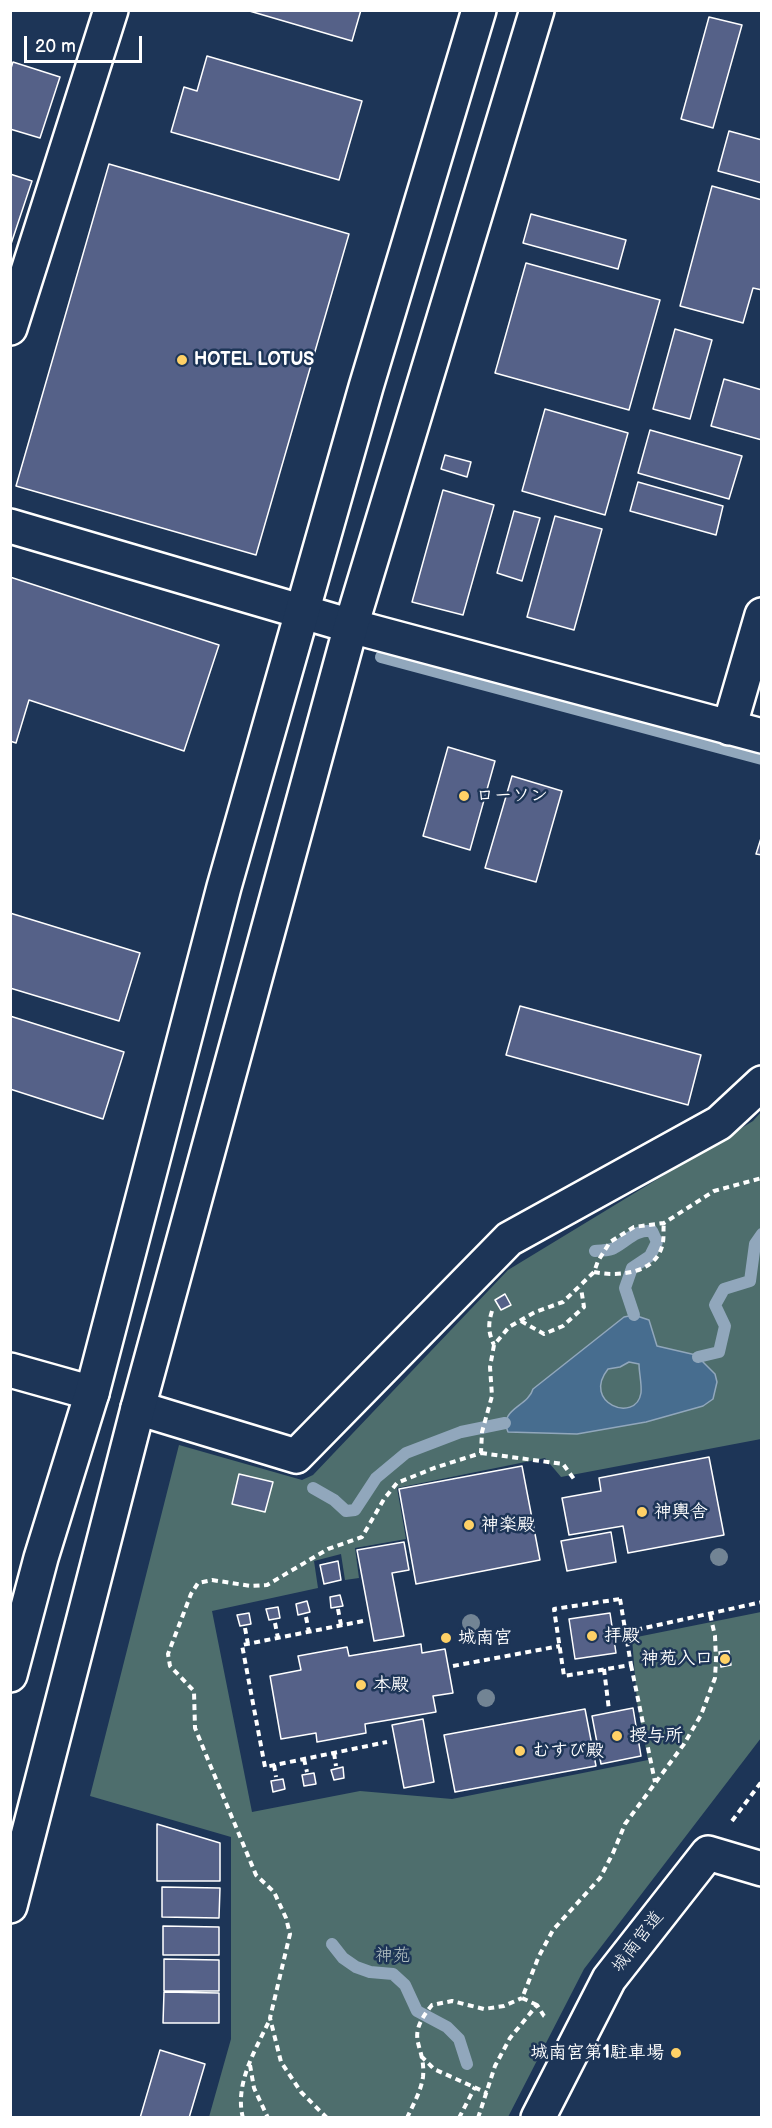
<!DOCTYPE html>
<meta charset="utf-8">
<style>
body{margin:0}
#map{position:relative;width:772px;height:2128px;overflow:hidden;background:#1d3557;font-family:"Balsamiq Sans",sans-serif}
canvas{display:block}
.frame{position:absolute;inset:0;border:12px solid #fff;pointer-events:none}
.scale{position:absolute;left:24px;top:36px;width:118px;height:27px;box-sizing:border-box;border:3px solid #fff;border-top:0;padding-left:8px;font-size:18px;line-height:21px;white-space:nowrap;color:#fff;-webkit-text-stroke:4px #1d3557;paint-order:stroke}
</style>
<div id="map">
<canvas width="772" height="2128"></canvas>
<div class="frame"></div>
<div class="scale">20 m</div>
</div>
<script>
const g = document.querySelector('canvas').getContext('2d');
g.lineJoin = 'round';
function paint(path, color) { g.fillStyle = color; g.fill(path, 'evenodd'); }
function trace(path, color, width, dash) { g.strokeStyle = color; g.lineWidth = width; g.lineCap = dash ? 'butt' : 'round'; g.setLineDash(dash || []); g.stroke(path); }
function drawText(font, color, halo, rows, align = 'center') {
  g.font = font + ' "Balsamiq Sans","Klee One",sans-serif'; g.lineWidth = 5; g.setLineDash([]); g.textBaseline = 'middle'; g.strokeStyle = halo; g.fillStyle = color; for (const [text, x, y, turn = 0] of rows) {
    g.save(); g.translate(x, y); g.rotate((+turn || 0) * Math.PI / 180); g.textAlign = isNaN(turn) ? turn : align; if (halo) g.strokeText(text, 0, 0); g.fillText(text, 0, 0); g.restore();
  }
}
paint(new Path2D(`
 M761,1112V1439L561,1477L545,1458L397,1488L406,1539L355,1548L359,1578L345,1580L341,1554L314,1561L318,1588L212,1611L252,1812L360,1791L452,1799L648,1760L637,1702L632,1638L761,1612V1738L584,1969L508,2117H209L231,2039V1837L90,1796L179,1445L302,1480L313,1475L508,1270L753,1121Z`), '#4e6e6d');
const water = new Path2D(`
 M634,1315L649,1320L657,1346L696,1355L715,1374L717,1382L713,1399L703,1406L646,1422L577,1434L508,1432C498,1409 528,1407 533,1389L624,1317ZM629,1362L639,1364C639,1373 642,1384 641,1393C636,1424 581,1403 608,1369L620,1367Z`);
paint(water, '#476d8f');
trace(water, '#91a7bc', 1.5);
trace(new Path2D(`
 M381,657L762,759
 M595,1251C601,1250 609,1251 614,1248C627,1241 636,1229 652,1231L657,1242L650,1256L632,1268L625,1288L634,1315
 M698,1357L719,1352L725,1326L715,1305L724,1289L750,1281L755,1244L762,1234
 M313,1488L334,1500L346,1511L355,1510L376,1478L406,1453L461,1432L505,1423
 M332,1944L343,1958L356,1967L370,1972L393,1974L405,1985L417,2011L447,2027L459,2039L467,2064`), '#91a7bc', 12);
const building = new Path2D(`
 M246,10H361L352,41Z
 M709,17L742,25L713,128L681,119Z
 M207,56L362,101L339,180L171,132L184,87L197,91Z
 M13,62L60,77L40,138L10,129V71Z
 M729,131L762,140V183L718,171Z
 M109,164L349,234L256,555L16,486Z
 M10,174L32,181L10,247Z
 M712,186L762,200V290L753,288L743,323L680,306Z
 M531,214L626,240L618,269L523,243Z
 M526,263L660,300L629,410L495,373Z
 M675,329L712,340L690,419L653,409Z
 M724,379L762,390V440L711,426Z
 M545,409L628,433L605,515L522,491Z
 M650,430L742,456L729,499L638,473Z
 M445,455L471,462L467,477L441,469Z
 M638,482L723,506L716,535L630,511Z
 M443,490L494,505L463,615L412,602Z
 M514,511L540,518L522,581L497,573Z
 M555,516L602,529L574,630L527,617Z
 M10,577L219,645L184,751L29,700L16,743L10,741Z
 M448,747L495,761L470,850L423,836Z
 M512,776L562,791L536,882L485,868Z
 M762,835V855L756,854Z
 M10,913L140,953L119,1021L10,988Z
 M520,1006L701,1055L688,1105L506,1055Z
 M10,1016L124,1052L103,1119L10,1089Z
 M505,1294L511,1305L501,1310L495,1300Z
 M709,1457L724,1535L628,1553L623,1526L569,1535L562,1498L601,1491L599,1478Z
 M522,1466L540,1560L416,1584L399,1489Z
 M239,1474L273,1482L265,1512L232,1504Z
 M611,1532L616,1562L567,1571L561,1541Z
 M404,1542L409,1570L392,1573L404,1636L374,1641L357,1550Z
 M338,1561L341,1580L324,1584L320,1565Z
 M340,1595L343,1606L331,1608L330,1597Z
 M307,1601L310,1612L298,1615L296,1604Z
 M278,1607L280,1618L269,1620L266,1609Z
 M249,1613L251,1624L240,1626L237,1615Z
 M610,1613L616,1653L575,1659L569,1619Z
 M421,1644L422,1653L445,1649L453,1693L433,1696L436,1712L365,1724L366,1733L317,1742L316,1733L281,1739L270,1676L301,1670L298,1656L347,1647L349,1656Z
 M729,1651L731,1665L721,1667L719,1652Z
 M633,1708L641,1756L601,1764L592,1716Z
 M585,1709L596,1766L455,1792L444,1735Z
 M423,1719L434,1782L404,1788L392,1725Z
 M343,1767L344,1778L334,1780L331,1770Z
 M314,1773L316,1784L304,1786L302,1775Z
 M283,1779L285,1789L273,1792L271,1781Z
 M157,1824L220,1843V1881H157Z
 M162,1887L220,1888L219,1918L162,1917Z
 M163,1926L219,1927V1955H163Z
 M164,1959L219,1960V1991H164Z
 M164,1992L219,1993V2023H163Z
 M160,2050L205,2064L189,2118H140Z`);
paint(building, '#556188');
trace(building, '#fff', 1.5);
const minor = new Path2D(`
 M10,328L111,10
 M10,526L351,626L762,736
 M729,728L762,615
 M10,1370L92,1393
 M138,1408L296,1456L509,1239L719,1123L762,1083
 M538,2118L609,1979L708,1853L762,1869`);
const tertiary = new Path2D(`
 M10,1675L41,1558L92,1393L224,887L366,387L479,10
 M10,1906L138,1408L351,626L537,10`);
trace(minor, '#fff', 38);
trace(tertiary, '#fff', 38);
trace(new Path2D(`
 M594,1272C618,1277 658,1274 663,1242C664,1236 663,1229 664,1223
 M492,1311C488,1324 488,1332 494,1345
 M521,1321L544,1334L563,1326L584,1307L581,1288
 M481,1453L563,1464L574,1479
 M620,1599L631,1665L564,1676L554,1609Z
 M338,1609L341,1625
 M306,1617L309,1632
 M363,1621L242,1645L265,1767L387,1742
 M275,1623L278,1638
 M245,1628L248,1644
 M626,1632L762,1602
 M631,1665L655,1782
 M453,1666L560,1646
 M604,1669L609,1710
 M334,1753L336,1766
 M304,1759L307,1772
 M274,1765L276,1777
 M732,1821L762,1781
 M537,2005L522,1998L539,1956L553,1930L600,1878L613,1853L625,1824L684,1744L701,1715L715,1678L716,1660L715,1636L710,1614
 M421,2056L434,2069L487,2093
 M250,2065L254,2088L268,2118
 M243,2118C234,2084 256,2049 270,2019
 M327,2118L301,2092L281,2062L270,2018L290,1934L286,1918L274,1892L256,1875L211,1767L195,1728L194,1691L170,1666L168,1654L191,1594L198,1583L212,1580L251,1586L267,1585L328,1549L362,1537L384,1499L397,1483L434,1468L481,1453L482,1432L492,1396L490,1367L494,1345L509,1327L535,1312L563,1302L594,1272L598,1261L610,1242L634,1227L664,1223L714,1191L762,1178
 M407,2118C413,2105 421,2091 423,2077C426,2043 403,2040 432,2005L452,2001L484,2009L504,2006L522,1998
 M459,2118L475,2087
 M478,2118L495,2066L510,2038L537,2005L544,2016L547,2018`), '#fff', 4, [6, 4.5]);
trace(minor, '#1d3557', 33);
trace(tertiary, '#1d3557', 33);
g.fillStyle = '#728494';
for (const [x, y] of [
 [719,1557],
 [471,1623],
 [486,1698]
]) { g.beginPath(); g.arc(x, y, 9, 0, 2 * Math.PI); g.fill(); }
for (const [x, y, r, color] of [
 [182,360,6,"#ffd166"],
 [464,796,6,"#ffd166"],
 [642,1512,6,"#ffd166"],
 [469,1525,6,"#ffd166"],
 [592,1636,6,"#ffd166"],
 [446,1638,6,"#ffd166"],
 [725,1659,6,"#ffd166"],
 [361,1685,6,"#ffd166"],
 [617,1736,6,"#ffd166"],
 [520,1751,6,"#ffd166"],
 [676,2053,6,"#ffd166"]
]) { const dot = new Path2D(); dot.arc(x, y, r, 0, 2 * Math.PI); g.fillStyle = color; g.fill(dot); trace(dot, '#1d3557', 2); }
drawText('bold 18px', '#fff', '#1d3557', [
 ["HOTEL LOTUS",194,360],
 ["ローソン",476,796],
 ["神輿舎",654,1512],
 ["神楽殿",481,1525],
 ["拝殿",604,1636],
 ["城南宮",458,1638],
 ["神苑入口",713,1659,"right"],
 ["本殿",373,1685],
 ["授与所",629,1736],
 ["むすび殿",532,1751],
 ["城南宮第1駐車場",664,2053,"right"]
], 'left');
drawText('18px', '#fff', '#1d3557', [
 ["城南宮道",638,1942,-52]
]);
drawText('18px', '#b8c5c5', '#1d3557', [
 ["神苑",393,1956]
]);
</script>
